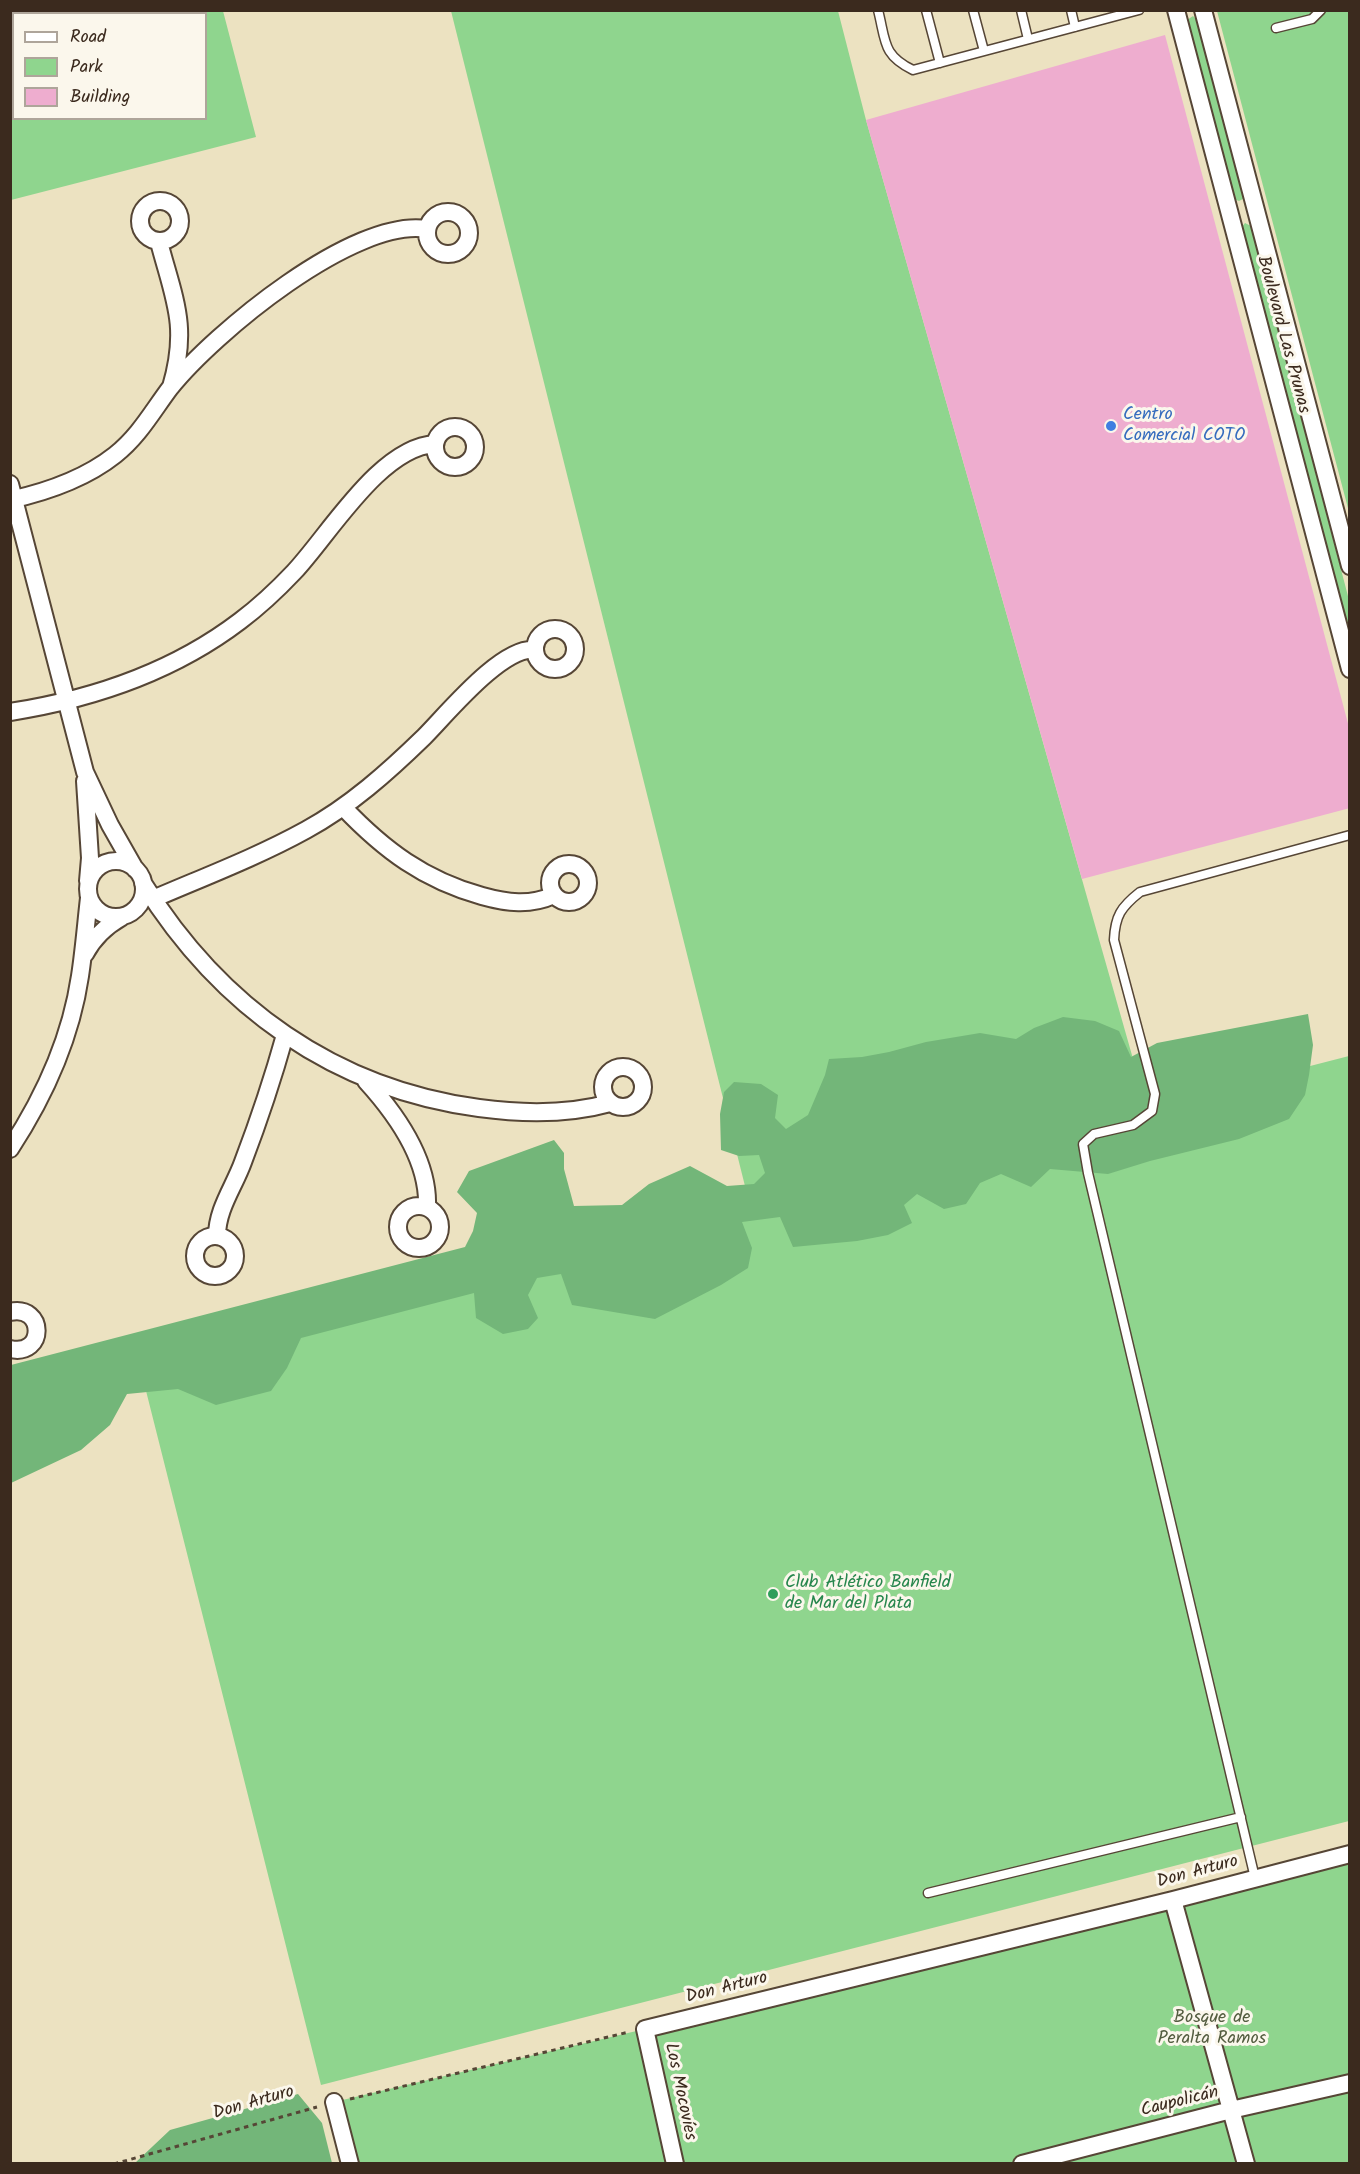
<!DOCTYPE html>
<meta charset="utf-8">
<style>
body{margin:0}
#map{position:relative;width:1360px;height:2174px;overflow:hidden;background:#ece2c1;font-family:Kalam,sans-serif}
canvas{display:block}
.frame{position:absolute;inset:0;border:12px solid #3b2a1e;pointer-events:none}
.legend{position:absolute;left:12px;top:12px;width:195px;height:108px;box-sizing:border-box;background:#fbf7ec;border:2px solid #aea59a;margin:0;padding:8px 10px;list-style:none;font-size:18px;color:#3b2a1e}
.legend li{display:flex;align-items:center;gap:12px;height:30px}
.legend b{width:30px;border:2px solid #aea59a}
</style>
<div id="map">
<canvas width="1360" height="2174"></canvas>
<div class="frame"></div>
<ul class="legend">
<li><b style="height:8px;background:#fff"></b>Road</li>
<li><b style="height:16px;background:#8fd58e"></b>Park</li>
<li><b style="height:16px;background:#eeadcf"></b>Building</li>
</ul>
</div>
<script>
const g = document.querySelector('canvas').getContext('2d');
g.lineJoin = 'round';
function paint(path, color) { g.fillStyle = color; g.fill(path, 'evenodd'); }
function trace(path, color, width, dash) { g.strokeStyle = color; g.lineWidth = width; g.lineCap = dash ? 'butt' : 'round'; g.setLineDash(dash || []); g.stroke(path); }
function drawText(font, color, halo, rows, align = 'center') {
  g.font = font + ' Kalam,sans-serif'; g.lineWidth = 6; g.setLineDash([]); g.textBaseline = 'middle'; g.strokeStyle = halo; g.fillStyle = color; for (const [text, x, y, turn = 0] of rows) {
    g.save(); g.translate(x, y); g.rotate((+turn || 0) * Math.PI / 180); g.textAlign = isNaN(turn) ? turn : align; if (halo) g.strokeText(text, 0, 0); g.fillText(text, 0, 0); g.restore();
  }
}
paint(new Path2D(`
 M107,11H223L256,137L11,200V35L13,34L14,118H206V14L95,13Z
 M451,11H838L866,120L1147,1108L1349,1056V1821L321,2085L140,1367L751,1210Z
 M1217,11H1349V512Z
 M1193,16L1197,20L1243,195V199L1239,201L1234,199L1187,20Z
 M1245,223L1251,226L1349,600V638L1241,228Z
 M1349,1853V2163H352L334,2102L645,2029Z`), '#8fd58e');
paint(new Path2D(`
 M1308,1014L1313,1045L1309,1075L1305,1095L1289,1119L1239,1139L1150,1161L1108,1174L1050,1169L1031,1187L1001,1174L980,1183L966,1204L944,1209L917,1194L904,1205L912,1223L888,1235L857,1241L793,1247L780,1217L742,1222L752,1248L748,1268L721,1285L655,1319L572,1305L561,1274L537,1278L528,1295L538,1318L528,1329L503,1334L476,1318L474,1293L301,1338L287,1368L271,1391L216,1405L178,1389L127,1394L110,1425L81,1450L11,1483V1365L465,1247L473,1231L477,1213L457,1192L469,1171L554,1140L564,1153V1169L574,1206L622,1205L649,1184L690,1166L727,1186L754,1184L765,1173L759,1155L739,1156L721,1150L720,1114L724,1092L734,1082L761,1084L778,1095L775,1118L786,1129L808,1115L825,1075L829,1059L862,1057L889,1052L926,1042L980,1033L1016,1039L1034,1028L1063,1017L1095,1021L1119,1031L1131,1057L1157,1043Z
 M298,2094L322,2123L332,2163H135L170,2130Z`), '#73b679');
paint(new Path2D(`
 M1165,35L1350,731V808L1082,879L866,120Z`), '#eeadcf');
const lane = new Path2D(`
 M878,10C886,41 882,55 913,70L1139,10
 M926,10L940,63
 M973,10L984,51
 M1021,10L1028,39
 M1071,10L1075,27
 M1276,28L1312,19L1321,10
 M1255,1878L1088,1173L1083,1144L1094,1134L1133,1125L1152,1111L1155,1094L1114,940C1115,916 1121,907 1140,892L1350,835
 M928,1893L1241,1817`);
const street = new Path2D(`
 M1176,10L1350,669
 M1203,10L1350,566
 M140 221a20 20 0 1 1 40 0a20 20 0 1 1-40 0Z
 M427 233a21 21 0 1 1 42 0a21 21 0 1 1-42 0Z
 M159,242C174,299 189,326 171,387
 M435 447a20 20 0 1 1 40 0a20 20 0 1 1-40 0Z
 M10,484L85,772L110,825L135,869
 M10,500C46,492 86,478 115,455C139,436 152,412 170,388C214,333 354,217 427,229
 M535 649a20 20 0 1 1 40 0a20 20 0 1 1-40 0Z
 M10,712C93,699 173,672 240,621C260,606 277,590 294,572C329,535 380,447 435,444
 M85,781L90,858L88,881
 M343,807C384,850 424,880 482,896C507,903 530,906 554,895
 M88 889a28 28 0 1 1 56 0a28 28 0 1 1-56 0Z
 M550 883a19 19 0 1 1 38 0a19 19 0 1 1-38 0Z
 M143,883C220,1007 335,1089 479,1108C523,1114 567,1115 610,1103
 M153,899C204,877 257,857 306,830C350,806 388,772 424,737C447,714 502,646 535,650
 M85,954C94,937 106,926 122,917
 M603 1087a20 20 0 1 1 40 0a20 20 0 1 1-40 0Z
 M366,1081C396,1114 429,1161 427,1207
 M10,1149C44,1097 71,1037 80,976C84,950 86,924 89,898
 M398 1227a21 21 0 1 1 42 0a21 21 0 1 1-42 0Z
 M195 1256a20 20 0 1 1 40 0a20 20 0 1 1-40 0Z
 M217,1236C217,1209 234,1187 243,1162C259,1120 273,1078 285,1035
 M10,1312C45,1304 46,1357 10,1349
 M1173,1900L1246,2164
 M334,2102L350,2164
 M675,2164L645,2029L1173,1900L1350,1854
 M1022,2164L1231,2110L1350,2083`);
trace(lane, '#564636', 11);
trace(street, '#564636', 20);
trace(new Path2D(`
 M350,2099L629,2032
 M114,2164L317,2107`), '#564636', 3, [4.5, 4.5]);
trace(lane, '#fff', 8);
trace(street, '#fff', 16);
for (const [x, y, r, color] of [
 [1111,426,6,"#3f7fe0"],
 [773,1594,6,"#2e9e5b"]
]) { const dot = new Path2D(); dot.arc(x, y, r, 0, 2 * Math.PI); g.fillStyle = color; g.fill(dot); trace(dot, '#fbf7ec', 2); }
drawText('18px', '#3b2a1e', '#fbf7ec', [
 ["Boulevard Las Prunas",1282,335,75],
 ["Don Arturo",1198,1873,-15],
 ["Don Arturo",727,1989,-14],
 ["Los Mocovíes",679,2092,78],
 ["Caupolicán",1180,2103,-14],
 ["Don Arturo",254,2104,-16]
]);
drawText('18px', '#366cbe', '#fbf7ec', [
 ["Centro",1123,416],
 ["Comercial COTO",1123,437]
], 'left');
drawText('18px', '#27864d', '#fbf7ec', [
 ["Club Atlético Banfield",785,1584],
 ["de Mar del Plata",785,1605]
], 'left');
drawText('18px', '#545d40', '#fbf7ec', [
 ["Bosque de",1212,2019],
 ["Peralta Ramos",1212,2040]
]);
</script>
